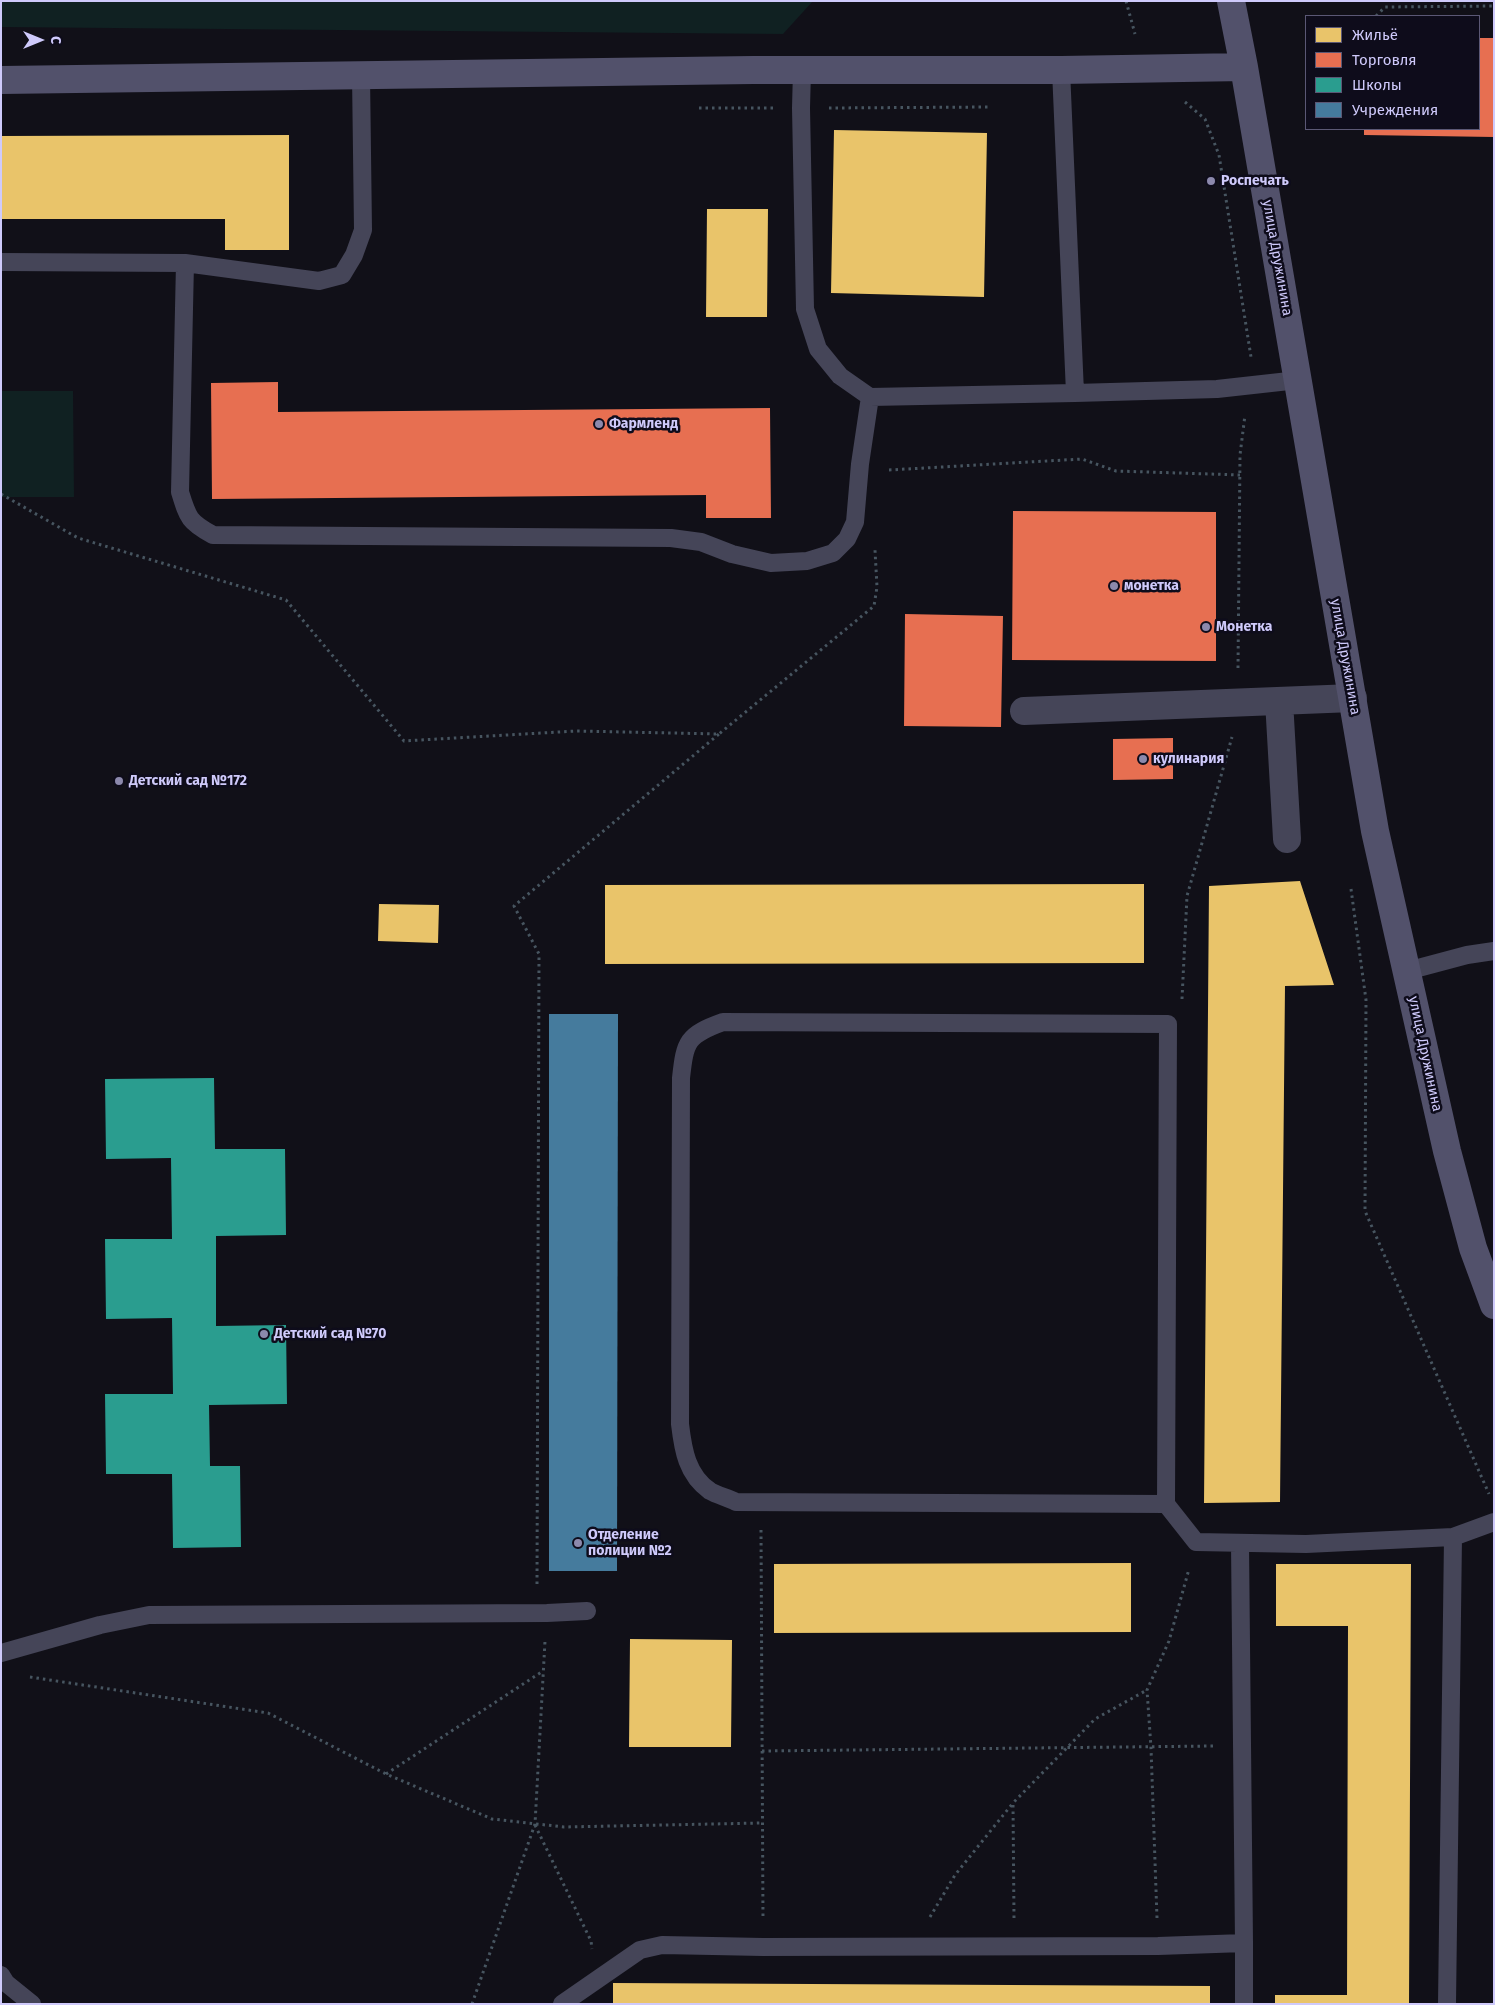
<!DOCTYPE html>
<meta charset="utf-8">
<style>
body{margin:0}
#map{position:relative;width:1495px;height:2005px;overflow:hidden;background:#111018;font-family:"Fira Sans",sans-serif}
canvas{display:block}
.frame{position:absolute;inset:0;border:2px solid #cfcafb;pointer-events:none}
.legend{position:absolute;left:1305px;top:15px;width:175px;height:115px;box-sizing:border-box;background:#0e0c1b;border:1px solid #5b5875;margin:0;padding:6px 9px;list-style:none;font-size:15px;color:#cfcafb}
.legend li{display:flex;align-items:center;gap:10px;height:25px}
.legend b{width:25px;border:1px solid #5b5875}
.north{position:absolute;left:15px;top:15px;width:50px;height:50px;-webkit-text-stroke:4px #0e0c1b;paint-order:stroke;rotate:90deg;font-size:14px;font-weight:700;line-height:20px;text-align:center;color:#cfcafb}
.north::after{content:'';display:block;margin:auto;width:18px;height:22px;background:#cfcafb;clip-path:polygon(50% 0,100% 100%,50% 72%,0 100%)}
</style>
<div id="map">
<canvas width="1495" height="2005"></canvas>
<div class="frame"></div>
<ul class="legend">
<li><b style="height:14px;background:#e9c46a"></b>Жильё</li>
<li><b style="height:14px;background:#e76f51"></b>Торговля</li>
<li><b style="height:14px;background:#2a9d8f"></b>Школы</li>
<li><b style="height:14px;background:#457b9d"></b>Учреждения</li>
</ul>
<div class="north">С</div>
</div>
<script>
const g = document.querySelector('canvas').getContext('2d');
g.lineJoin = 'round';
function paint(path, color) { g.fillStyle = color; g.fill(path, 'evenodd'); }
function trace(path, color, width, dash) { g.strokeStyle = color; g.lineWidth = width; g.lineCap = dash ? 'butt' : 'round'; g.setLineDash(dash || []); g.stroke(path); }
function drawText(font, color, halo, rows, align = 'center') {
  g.font = font + ' "Fira Sans",sans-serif'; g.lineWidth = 5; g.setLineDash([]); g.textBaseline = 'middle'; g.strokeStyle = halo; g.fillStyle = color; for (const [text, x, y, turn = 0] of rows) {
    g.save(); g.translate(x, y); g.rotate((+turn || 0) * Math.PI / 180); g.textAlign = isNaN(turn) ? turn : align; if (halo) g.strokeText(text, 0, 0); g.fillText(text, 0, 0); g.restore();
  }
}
paint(new Path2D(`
 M1,1H813L783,34L1,27Z
 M1,391H73L74,497H1Z`), '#102122');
paint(new Path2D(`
 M834,130L987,133L984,297L831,293Z
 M289,135V250H225V219H1V136Z
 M707,209H768L767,317H706Z
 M1300,881L1334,985L1285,986L1280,1502L1204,1503L1209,886Z
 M1144,884V963L605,964V885Z
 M379,904L439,905L438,943L378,941Z
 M1131,1563V1632L774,1633V1564Z
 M1276,1564H1411L1409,2004H1275V1995H1347L1348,1626H1276Z
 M630,1639L732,1640L731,1747H629Z
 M613,1983L1210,1986V2004H613Z`), '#e9c46a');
paint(new Path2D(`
 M1479,38H1494V137L1364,135V129H1479Z
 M278,382V412L770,408L771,518H706V495L212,499L211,383Z
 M1013,511L1216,512V661L1012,660Z
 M905,614L1003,616L1001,727L904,726Z
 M1173,738V779L1113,780V739Z`), '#e76f51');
paint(new Path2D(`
 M214,1078L215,1149H285L286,1235L216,1236V1326L286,1325L287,1404L209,1405L210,1466H240L241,1547L173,1548L172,1474H106L105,1394H173L172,1318L106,1319L105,1239H172L171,1158L106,1159L105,1079Z`), '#2a9d8f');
paint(new Path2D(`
 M549,1014H618L617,1571H549Z`), '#457b9d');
trace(new Path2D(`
 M1126,1L1135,34
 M1376,16L1385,7L1494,6
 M1185,102L1205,119L1219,155L1251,357
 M699,108H773
 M829,108L991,107
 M889,470L1082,459L1116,471L1240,475
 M1,494L78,538L286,600L404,741L576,731L719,734L874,606L877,587L875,550
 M1238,668L1240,455L1245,415
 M1351,889L1366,1000L1365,1211L1489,1494
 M1182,999L1187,896L1232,737
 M761,1530L763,1919
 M537,1584L539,954L514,906L719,734
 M30,1677L268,1713L386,1774L492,1819L564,1827L762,1823
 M762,1751L1213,1746
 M386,1774L543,1671
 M535,1825L591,1941L592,1949
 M930,1917L955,1875L1013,1803
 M1014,1918L1013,1803L1095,1719L1147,1690
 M1157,1918L1151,1748L1147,1690L1169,1641L1189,1569
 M472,2004L535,1824L545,1641`), '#475560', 3, [2.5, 4]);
trace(new Path2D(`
 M802,70L801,108L805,309L818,349L840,376L870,397
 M1,262L185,263L319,281L342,275L354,255L363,230L361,75
 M185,263L180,492C188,518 189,522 213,535L671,538L701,542L732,554L771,563L807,561L833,553L847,539L855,522L860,464L870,397L1075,393L1061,70
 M1075,393L1217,389L1298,380
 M1407,971L1467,955L1494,951
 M1166,1504L736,1502C728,1498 717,1495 710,1491C687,1475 683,1450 680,1424L681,1078C685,1041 687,1035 723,1022L1168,1024L1166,1504L1196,1542L1306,1544L1453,1537
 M1,1653L100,1625L149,1615L547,1613L587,1611
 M1244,1943V2004
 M1,1975L6,1983L32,2004
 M562,2004L640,1950L662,1945L763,1947L1158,1946L1244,1943L1240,1544
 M1447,2004L1453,1537L1494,1522`), '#454558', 18);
trace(new Path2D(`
 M1279,701L1287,839
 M1024,711L1353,698`), '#454558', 28);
trace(new Path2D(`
 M1231,1L1244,67L1375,831L1447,1151L1473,1248L1494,1305
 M1,80L753,70H1061L1244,67`), '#52516b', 28);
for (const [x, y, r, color] of [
 [1211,181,5,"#8c89ac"],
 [599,424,5,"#8c89ac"],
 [1114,586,5,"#8c89ac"],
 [1206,627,5,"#8c89ac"],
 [1143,759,5,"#8c89ac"],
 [119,781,5,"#8c89ac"],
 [264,1334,5,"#8c89ac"],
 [578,1543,5,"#8c89ac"]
]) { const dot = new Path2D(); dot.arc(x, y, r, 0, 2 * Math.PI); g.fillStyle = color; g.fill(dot); trace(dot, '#0e0c1b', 2); }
drawText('bold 14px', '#cfcafb', '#0e0c1b', [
 ["Роспечать",1221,181],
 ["Фармленд",609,424],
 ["монетка",1124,586],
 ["Монетка",1216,627],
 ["кулинария",1153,759],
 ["Детский сад №172",129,781],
 ["Детский сад №70",274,1334],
 ["Отделение",588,1535],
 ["полиции №2",588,1551]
], 'left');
drawText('14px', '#cfcafb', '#0e0c1b', [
 ["улица Дружинина",1277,258,80],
 ["улица Дружинина",1345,657,80],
 ["улица Дружинина",1425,1054,78]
]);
</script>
